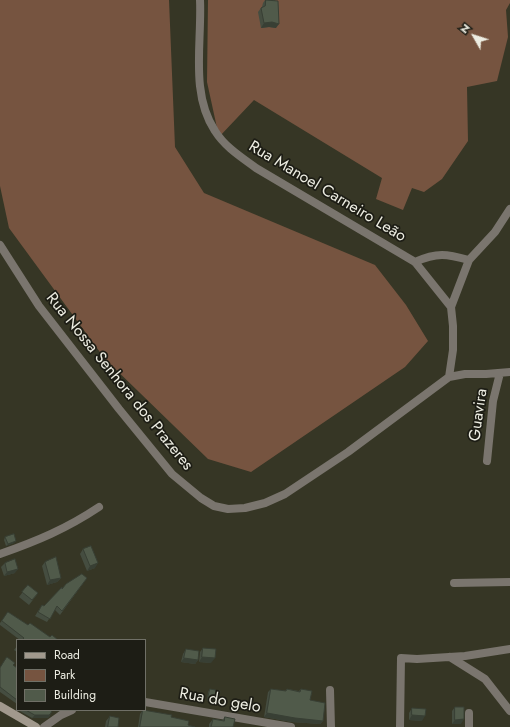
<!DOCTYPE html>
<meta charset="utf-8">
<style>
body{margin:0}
#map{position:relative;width:510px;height:727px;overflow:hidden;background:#363625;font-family:Jost,sans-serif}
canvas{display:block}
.legend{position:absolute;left:16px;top:639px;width:130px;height:72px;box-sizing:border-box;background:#1d1d15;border:1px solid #707067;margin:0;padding:5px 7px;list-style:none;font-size:12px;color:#edede2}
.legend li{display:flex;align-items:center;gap:8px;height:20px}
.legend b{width:20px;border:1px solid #707067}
.north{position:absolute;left:454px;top:16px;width:40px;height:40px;-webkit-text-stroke:3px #1d1d15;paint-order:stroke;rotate:309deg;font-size:11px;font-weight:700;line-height:16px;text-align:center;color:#edede2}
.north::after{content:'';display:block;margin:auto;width:14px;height:18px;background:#edede2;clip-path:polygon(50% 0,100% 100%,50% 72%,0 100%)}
</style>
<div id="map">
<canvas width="510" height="727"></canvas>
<ul class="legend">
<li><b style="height:5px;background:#a1998d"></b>Road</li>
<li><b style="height:11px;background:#765440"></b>Park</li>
<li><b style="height:11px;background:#505a4a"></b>Building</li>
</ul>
<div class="north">N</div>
</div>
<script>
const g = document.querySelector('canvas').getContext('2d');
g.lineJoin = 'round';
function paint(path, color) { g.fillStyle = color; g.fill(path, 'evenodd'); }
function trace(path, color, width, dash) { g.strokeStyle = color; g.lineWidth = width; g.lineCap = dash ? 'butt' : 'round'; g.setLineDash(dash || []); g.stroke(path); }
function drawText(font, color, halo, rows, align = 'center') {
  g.font = font + ' Jost,sans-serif'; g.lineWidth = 3.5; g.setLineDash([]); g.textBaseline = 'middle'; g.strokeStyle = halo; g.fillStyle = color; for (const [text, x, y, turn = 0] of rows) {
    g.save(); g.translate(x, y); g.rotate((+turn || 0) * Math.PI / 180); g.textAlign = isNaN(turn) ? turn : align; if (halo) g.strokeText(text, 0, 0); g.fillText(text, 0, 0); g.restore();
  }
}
paint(new Path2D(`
 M0,0H169L175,147L204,193L375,265L406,305L428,341L405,367L251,472L208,459L105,359L9,228L0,186Z
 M208,0H510V3L506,10L508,37L497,81L467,87L468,141L442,179L424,192L412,188L403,210L376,199L382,178L254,100L219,137L207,82Z`), '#765440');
trace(new Path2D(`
 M200,0C202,43 190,93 215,131C225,147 241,157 256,168L415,262L451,307L453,326V350L449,377
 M0,245L39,306L119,409L172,474L201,498L214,506L228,509L245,508L265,503L285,494L348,452L449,377L465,374H486L510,372
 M415,262C437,252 447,254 469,260
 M451,307L469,260L495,232L510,209
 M487,461L493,401L500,373
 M0,554C37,541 66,529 99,507
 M454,583L510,582
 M450,657L485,679L510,711
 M330,690L331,727
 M145,702L291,727
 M44,727L61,715L72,710
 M400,727L401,658L417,659L465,656L510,649
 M469,727V713`), '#7a756e', 8);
trace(new Path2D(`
 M0,706L36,727`), '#a1998d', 8);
paint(new Path2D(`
 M265,0H275L276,28L269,27L261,28L258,12L261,8L262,7L263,3Z
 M5,537L14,543L6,546L4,540Z
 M83,549L95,568L87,571L80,554Z
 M45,562L61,578L57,582L47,585L42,566Z
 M5,563L15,573L4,576L1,567Z
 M87,578L60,615L55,610L47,622L35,616L42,605L44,606L62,589Z
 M28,585L38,593L29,605L19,597Z
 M8,612L28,625L50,637L58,640H20L0,625V623Z
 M17,646V652L14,650Z
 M203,648L211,663L199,662L200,652Z
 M186,649L198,660L195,664L181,662L183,654Z
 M13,665L17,668V704L0,692V668Z
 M210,689L217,702L207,701L208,692Z
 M271,689L285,691L287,689L299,691L301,689L310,700L323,721L320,724L292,722L264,717L268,692Z
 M455,707L461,724H452V711Z
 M412,708L422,721L409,720V713Z
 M18,710H52L51,713L49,717L47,718H32Z
 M143,710L188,725L195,727H138L140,714Z
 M110,716L118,727H105L106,721Z
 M225,717L233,727H209V724L213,719L222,720Z`), '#454d40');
paint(new Path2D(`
 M272,22L279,24L276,28L269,27L261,28L264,23Z
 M16,541L14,543L6,546L8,544Z
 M98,563L95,568L87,571L90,566Z
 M18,569L15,573L4,576L7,572Z
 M61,578L57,582L47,585L50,580Z
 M202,657L215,658L211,663L199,662Z
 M184,658L198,660L195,664L181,662Z
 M208,698L218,700L217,702L207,701Z
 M51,713L49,717L47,718H32L35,715Z
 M267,713L323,721L320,724L292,722L264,717Z
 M412,715L425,716L422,721L409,720Z
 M464,719L461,724H452L455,720Z`), '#383f34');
const building = new Path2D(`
 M266,0L278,1L279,24L272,22L264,23L261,8L265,6Z
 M14,534L16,541L8,544L5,537Z
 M91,546L98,563L90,566L83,549Z
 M56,557L61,578L50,580L45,562Z
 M15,559L18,569L7,572L5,563Z
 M82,574L87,578L62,611L57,606L50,619L38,612L42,605L44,606L62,587V589L66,584Z
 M28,585L38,593L32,600L22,592Z
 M8,612L28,625L30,623L50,637L52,635L58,640H22L24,638L2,621Z
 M203,648L216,649L215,658L202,657Z
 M186,649L199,651L198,660L184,658Z
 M7,657L15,663L13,665L17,668V700L0,687V668Z
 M210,689L220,691L218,700L208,698Z
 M271,689L286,691L287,689L300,692L301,689L312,691L310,700L325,703L323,721L295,718L267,713Z
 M455,707H464V719L455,720Z
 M412,708L426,709L425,716L412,715Z
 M26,710H52L51,713L49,715H35Z
 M143,710L172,715L171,717L189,721L188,725L195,727H140Z
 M110,716L119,718L118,727H108Z
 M225,717L235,719L233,727H211L213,719L224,721Z`);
paint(building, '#505a4a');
trace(building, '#383f34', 1);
drawText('16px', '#edede2', '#1d1d15', [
 ["Rua Manoel Carneiro Leão",327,192,31],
 ["Rua Nossa Senhora dos Prazeres",119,382,51],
 ["Guavira",479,415,-82],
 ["Rua do gelo",220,701,10]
]);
</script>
